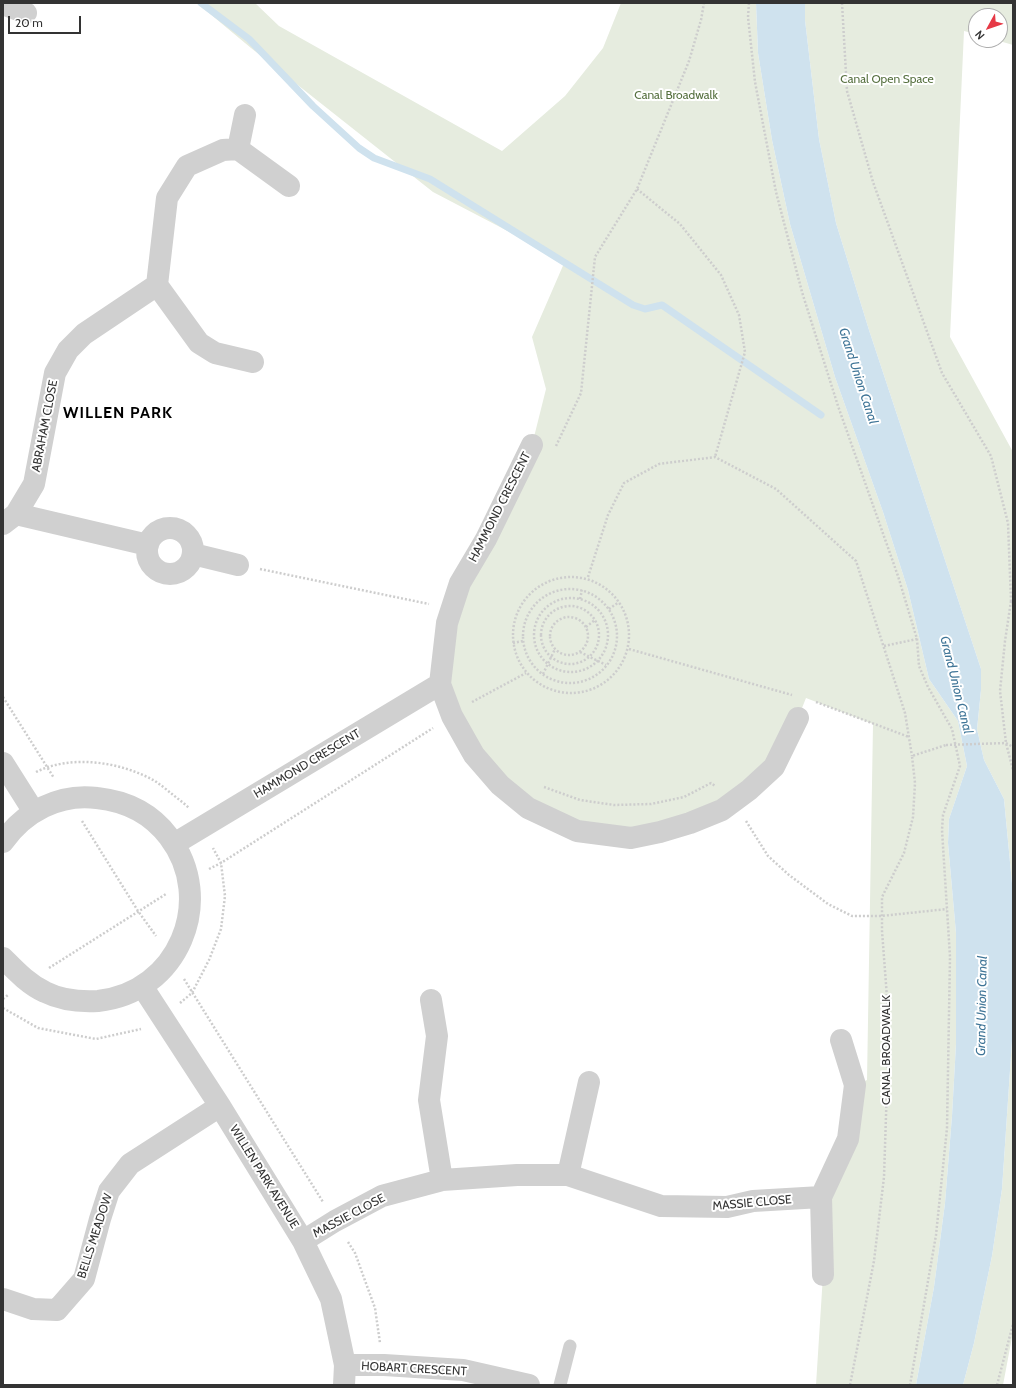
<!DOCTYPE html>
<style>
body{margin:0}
#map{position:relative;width:1016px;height:1388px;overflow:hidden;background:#fff;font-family:Cabin,sans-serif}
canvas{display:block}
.frame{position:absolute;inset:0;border:4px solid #333;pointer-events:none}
.north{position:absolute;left:968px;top:8px;width:40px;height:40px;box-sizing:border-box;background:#fff;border:1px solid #adadad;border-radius:50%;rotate:230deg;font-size:11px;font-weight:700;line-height:16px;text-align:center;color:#333}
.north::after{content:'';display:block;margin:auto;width:14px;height:18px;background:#e63946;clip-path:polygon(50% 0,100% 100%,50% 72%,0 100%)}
.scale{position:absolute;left:8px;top:16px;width:73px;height:18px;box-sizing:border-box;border:2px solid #333;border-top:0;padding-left:5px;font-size:12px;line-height:14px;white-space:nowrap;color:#333;-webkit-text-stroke:3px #fff;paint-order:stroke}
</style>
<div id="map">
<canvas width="1016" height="1388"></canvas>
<div class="frame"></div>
<div class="north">N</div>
<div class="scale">20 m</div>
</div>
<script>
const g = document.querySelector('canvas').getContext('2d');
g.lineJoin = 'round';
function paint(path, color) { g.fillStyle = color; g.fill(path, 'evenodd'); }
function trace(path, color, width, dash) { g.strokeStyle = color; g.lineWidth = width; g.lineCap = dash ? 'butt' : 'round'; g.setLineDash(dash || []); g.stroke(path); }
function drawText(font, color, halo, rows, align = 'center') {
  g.font = font + ' Cabin,sans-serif'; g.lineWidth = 4; g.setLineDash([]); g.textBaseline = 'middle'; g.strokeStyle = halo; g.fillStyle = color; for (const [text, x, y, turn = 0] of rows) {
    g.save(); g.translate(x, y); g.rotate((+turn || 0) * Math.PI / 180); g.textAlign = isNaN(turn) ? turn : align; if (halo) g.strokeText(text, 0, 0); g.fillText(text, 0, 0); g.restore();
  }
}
paint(new Path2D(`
 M197,3H255L279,26L502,151L565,96L603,48L621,3H756L758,53L772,140L790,224L835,377L883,512L908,590L929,679L958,721L967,766L949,819L948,843L956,933V1044L952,1116L945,1203L934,1287L916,1385H816L823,1275L821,1197L855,1085L867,1080L873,724L806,698L798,718L749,790L631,838L528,808L452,716L447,623L532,445L546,389L532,337L565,261L433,192L251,48Z
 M805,3H1013V45L996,40H1000V16H976V34L964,31L950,337L1013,452V894L1004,799L984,760L977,729L981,690V669L869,330L836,223L819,139L805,20Z
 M1013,1026V1332L1003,1385H963L974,1343L992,1256L1002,1189Z`), '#e6ecdf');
paint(new Path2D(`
 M756,3H805V20L819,139L836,223L869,330L981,669V690L977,729L984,760L1004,799L1013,894V1026L1002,1189L992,1256L974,1343L963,1385H916L934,1287L945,1203L952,1116L956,1044V933L948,843L949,819L967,766L958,721L929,679L908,590L883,512L835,377L790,224L772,140L758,53Z`), '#cfe2ee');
trace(new Path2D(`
 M201,3L249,39L313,106L359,148L374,158L430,179L633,305L645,309L662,305L821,415`), '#cfe2ee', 7);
trace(new Path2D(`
 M749,3L748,17L755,82L776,192L802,292L838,406L898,576L917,639L919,666L928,687L952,729L960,766L943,815L942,830L950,957L947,1128L936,1235L910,1385
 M842,3L847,91L873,182L942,373L991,456L1008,523L1011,601L1013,604
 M637,189L680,224L721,275L739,315L745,352L715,457
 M556,446L581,393L595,257L637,189L689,61L701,20L704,3
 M260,569L429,604
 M513 635a58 58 0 1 1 116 0a58 58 0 1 1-116 0Z
 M588,577L608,515L624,483L659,464L715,457L776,489L856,561L905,713L912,756
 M523 636a47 47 0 1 1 94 0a47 47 0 1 1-94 0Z
 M534 635a37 37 0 1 1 74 0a37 37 0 1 1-74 0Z
 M580,599L582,590
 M1011,601L1005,641L1000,691L1006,743L1013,770
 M541 635a29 29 0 1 1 58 0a29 29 0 1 1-58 0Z
 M609,609L619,602
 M550 636a19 19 0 1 1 38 0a19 19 0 1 1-38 0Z
 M586,627L595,620
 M513,643L523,641
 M884,646L917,639
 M629,649L792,695
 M580,652L606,665
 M543,674L555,649
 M3,697L54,778
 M472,702L526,673
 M816,702L909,737
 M1006,743L1013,747
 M36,772C72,754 121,762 155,781C161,785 167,790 172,794C178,799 184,803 189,808
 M544,787L580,800L614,805L651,804L684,797L711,783L715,786
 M82,821L138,911L156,936
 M746,821L768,856L789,875L828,904L852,916H881L947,909
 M209,869L221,863L433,728
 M49,968L166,894
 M184,979L323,1202
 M3,999L8,995
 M180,1003L192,993L209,960L221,929L225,896L221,863L213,848
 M3,1008L38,1028L96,1039L141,1029
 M348,1242L355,1253L375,1308L380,1343
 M850,1385L874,1261L884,1177L889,1024L882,931V897L904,853L913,817L915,783L912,756L946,745
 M997,1385L1013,1324`), '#cdcdcd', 2.5, [2, 2]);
trace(new Path2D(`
 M560,1385L570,1346`), '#d0d0d0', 13);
trace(new Path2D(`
 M3,4L26,13
 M245,115L238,149L289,186
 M238,149L223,150L187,166L167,198L157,285L199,343L215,353L253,362
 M532,445L486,539L460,583L447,623L440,684L452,716L474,755L500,785L528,808L577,831L631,838L660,832L690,823L722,810L749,790L774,767L798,718
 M16,514L148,545
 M3,524L16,514L34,484L55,373L68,350L84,334L157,285
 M147 551a23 23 0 1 1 46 0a23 23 0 1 1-46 0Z
 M193,554L238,565
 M3,763L34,812
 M3,842C24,812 59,793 97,798C125,801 151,813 169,837C217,900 178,993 98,1001C80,1002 61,1000 45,992C28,984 16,971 3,958
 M174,844L440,684
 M142,986L220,1106L303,1241L331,1299L345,1365L344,1385
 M431,1000L437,1036L429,1100L442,1180
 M568,1175L589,1082
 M303,1241L335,1221L382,1196L442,1180L517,1175H568L661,1206L727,1207L753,1201L821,1197
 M823,1275L821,1197L848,1139L855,1085L841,1040
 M3,1299L33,1309L57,1310L84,1279L100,1219L109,1191L130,1164L220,1106
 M345,1365H384L463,1370L529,1385`), '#d0d0d0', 22);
trace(new Path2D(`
 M946,745L1006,743`), '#cdcdcd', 2.5, [2, 2]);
drawText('12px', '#56703f', '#fff', [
 ["Canal Open Space",887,79],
 ["Canal Broadwalk",676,95]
]);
drawText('12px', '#333', '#fff', [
 ["ABRAHAM CLOSE",45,426,-79],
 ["HAMMOND CRESCENT",500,507,-63],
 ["HAMMOND CRESCENT",307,764,-31],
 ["CANAL BROADWALK",886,1050,-90],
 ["WILLEN PARK AVENUE",264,1177,58],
 ["MASSIE CLOSE",752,1203,-5],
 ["MASSIE CLOSE",349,1216,-28],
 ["BELLS MEADOW",95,1236,-72],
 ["HOBART CRESCENT",414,1369,3]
]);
drawText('italic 13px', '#3f7597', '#fff', [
 ["Grand Union Canal",858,376,72],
 ["Grand Union Canal",956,685,76],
 ["Grand Union Canal",982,1006,-89]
]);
g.letterSpacing = '1px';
drawText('bold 16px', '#000', '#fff', [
 ["WILLEN PARK",118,413]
]);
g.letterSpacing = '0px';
</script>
